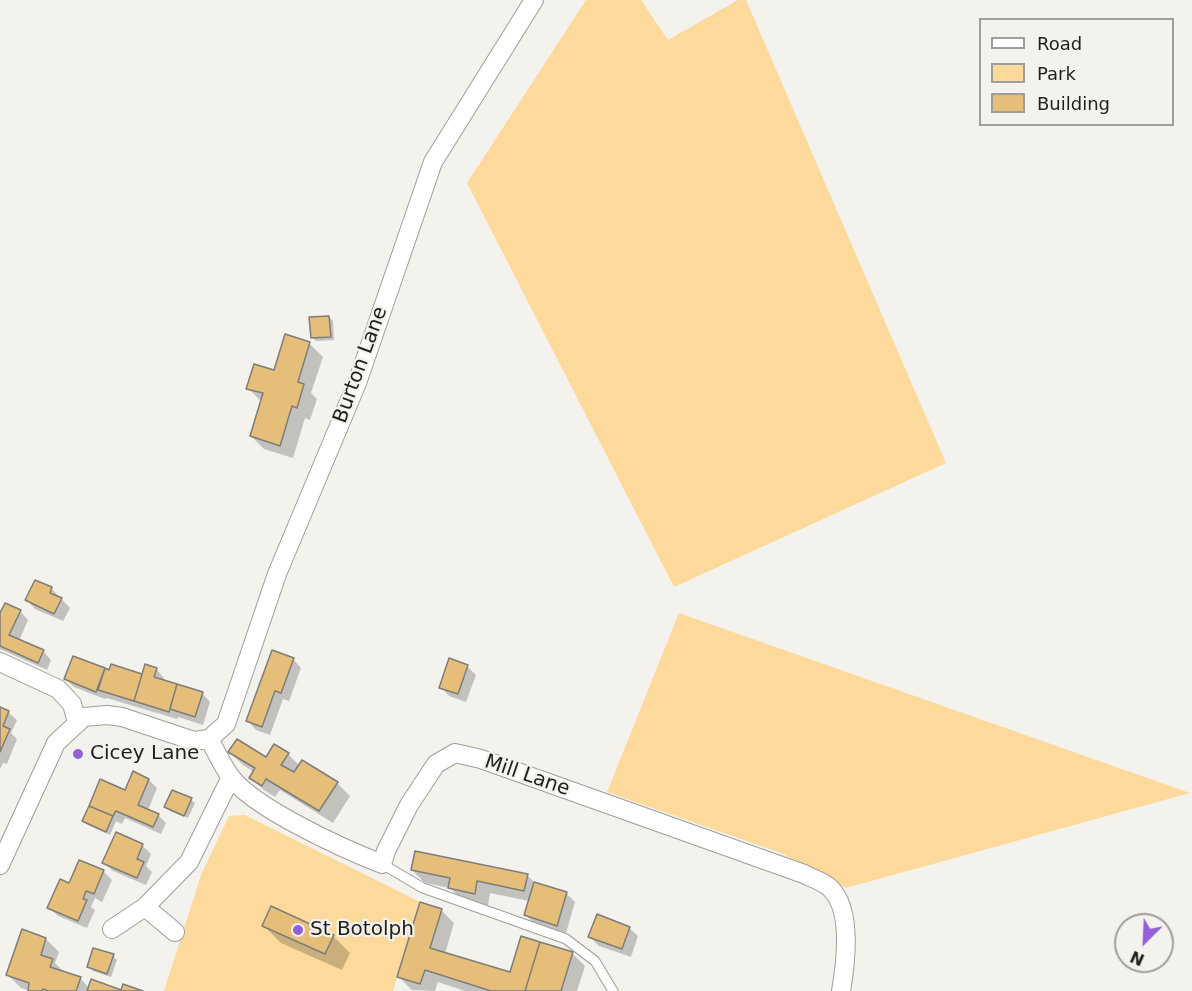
<!DOCTYPE html>
<style>
body{margin:0}
#map{position:relative;width:1192px;height:991px;overflow:hidden;background:#f4f2ed;font-family:"DejaVu Sans",sans-serif}
canvas{display:block}
.legend{position:absolute;left:979px;top:18px;width:195px;height:108px;box-sizing:border-box;background:#f4f2ed;border:2px solid #9f9e9a;margin:0;padding:8px 10px;list-style:none;font-size:18px;color:#201f1d}
.legend li{display:flex;align-items:center;gap:12px;height:30px}
.legend b{width:30px;border:2px solid #9f9e9a}
.north{position:absolute;left:1114px;top:913px;width:60px;height:60px;box-sizing:border-box;background:#f4f2ed;border:2px solid #9f9e9a;border-radius:50%;rotate:204deg;font-size:16px;font-weight:700;line-height:24px;text-align:center;color:#201f1d}
.north::after{content:'';display:block;margin:auto;width:21px;height:27px;background:#9260d9;clip-path:polygon(50% 0,100% 100%,50% 72%,0 100%)}
</style>
<div id="map">
<canvas width="1192" height="991"></canvas>
<ul class="legend">
<li><b style="height:8px;background:#fff"></b>Road</li>
<li><b style="height:16px;background:#fdda9c"></b>Park</li>
<li><b style="height:16px;background:#e5bf79"></b>Building</li>
</ul>
<div class="north">N</div>
</div>
<script>
const g = document.querySelector('canvas').getContext('2d');
g.lineJoin = 'round';
function paint(path, color) { g.fillStyle = color; g.fill(path, 'evenodd'); }
function trace(path, color, width, dash) { g.strokeStyle = color; g.lineWidth = width; g.lineCap = dash ? 'butt' : 'round'; g.setLineDash(dash || []); g.stroke(path); }
function drawText(font, color, halo, rows, align = 'center') {
  g.font = font + ' "DejaVu Sans",sans-serif'; g.lineWidth = 4.5; g.setLineDash([]); g.textBaseline = 'middle'; g.strokeStyle = halo; g.fillStyle = color; for (const [text, x, y, turn = 0] of rows) {
    g.save(); g.translate(x, y); g.rotate((+turn || 0) * Math.PI / 180); g.textAlign = isNaN(turn) ? turn : align; if (halo) g.strokeText(text, 0, 0); g.fillText(text, 0, 0); g.restore();
  }
}
paint(new Path2D(`
 M586,0H641L668,40L738,0H746L946,463L674,587L467,183Z
 M679,613L1190,793L846,888L781,853L607,792Z
 M245,815L420,902L393,991H164L201,875L229,816Z`), '#fdda9c');
paint(new Path2D(`
 M329,317L333,321L334,340L316,341L312,337Z
 M286,336L310,344L323,357L311,393L317,399L310,420L305,418L293,458L264,449L251,436L262,402L248,388L275,372Z
 M51,588L70,608L63,621L35,609L27,600Z
 M20,611L28,620L19,641L43,651L51,660L47,670L0,649V616Z
 M74,658L110,672L112,666L143,676L156,669L164,678L163,682L202,693L210,702L203,725L178,717L177,719L107,698L105,699L74,687L65,678Z
 M293,659L301,668L289,701L283,699L270,735L256,730L248,721Z
 M450,660L468,667L476,675L466,702L449,696L441,687Z
 M0,708L8,712L17,720L11,733L17,739L7,764L3,763L0,769Z
 M230,752L266,759L288,754L300,766L337,783L350,796L333,823L280,790L275,797L264,790L251,778L254,772L243,765Z
 M149,780L157,788L148,810L158,815L166,823L161,834L125,818L122,824L116,821L110,835L88,825L84,821L126,792Z
 M191,800L195,803L188,818L170,811L166,807Z
 M142,845L151,854L146,866L152,872L146,885L113,871L104,863Z
 M412,870L527,875L536,884L567,894L575,902L566,933L534,923L525,915L529,901L490,893L488,906L463,901L450,888L425,883Z
 M103,871L112,880L102,902L95,898L91,907L95,910L87,928L58,916L49,908L70,885Z
 M441,910L454,923L445,954L511,974L572,953L585,966L577,991H465L438,982L435,991L412,990L399,977Z
 M264,926L333,936L350,953L342,970L281,943Z
 M629,928L638,936L631,957L599,946L590,937Z
 M23,931L46,939L59,952L55,963L65,973L80,978L89,988L120,991H30L21,988L8,975Z
 M113,956L117,960L111,977L93,971L89,967Z`), '#0003');
const building = new Path2D(`
 M329,316L331,337L311,338L309,317Z
 M285,334L310,342L298,382L304,384L297,408L292,406L280,446L250,436L263,393L246,389L254,364L274,370Z
 M35,580L52,587L50,593L62,598L54,614L25,600Z
 M5,603L21,610L9,635L44,650L38,663L0,646V613Z
 M272,650L294,658L281,693L275,691L262,727L246,721Z
 M73,656L105,668L96,692L64,679Z
 M449,658L468,665L458,694L439,688Z
 M111,664L142,674L134,701L98,690L105,668L109,670Z
 M145,664L157,668L154,677L177,684L169,712L134,701Z
 M177,684L203,692L195,717L170,709Z
 M0,707L9,711L3,726L10,729L0,752Z
 M237,739L266,757L274,744L289,753L281,765L294,772L302,760L338,782L319,811L266,779L262,786L249,778L255,768L228,752Z
 M133,771L149,779L138,805L159,814L153,827L116,811L113,816L89,806L100,779L125,790Z
 M172,790L192,798L184,816L164,807Z
 M89,806L113,816L106,832L82,821Z
 M116,832L143,844L137,859L144,862L137,878L102,863Z
 M415,851L528,874L524,891L477,881L475,894L448,888L450,878L411,870Z
 M79,860L104,870L94,894L86,891L83,899L87,900L78,921L47,908L60,879L69,883Z
 M534,882L567,892L557,926L524,915Z
 M420,902L442,909L430,948L510,972L521,936L540,942L525,991H491L425,970L420,984L397,977Z
 M271,906L334,935L325,954L262,926Z
 M597,914L630,927L622,949L588,937Z
 M22,929L46,938L41,955L53,959L50,967L81,977L76,991H48L43,989L42,991H28L29,983L6,975Z
 M540,942L573,952L561,991H525Z
 M93,948L114,954L107,974L87,967Z
 M91,979L121,990L123,984L143,991H87Z`);
paint(building, '#e5bf79');
trace(building, '#7f7d79', 1.5);
const lane = new Path2D(`
 M382,864L423,888L566,939L595,961L613,991`);
const street = new Path2D(`
 M0,662L58,689L72,704L77,722
 M209,739C216,751 222,765 230,776C253,808 344,849 382,864L386,851L409,805L436,764L455,753L481,759L804,874C811,878 822,881 829,887C853,908 846,962 841,991
 M209,739L226,724L277,574L357,383L433,162L534,0
 M0,865L56,743L84,717L107,715L122,717L194,741L209,739
 M145,907L175,932
 M112,929L145,907L189,862L231,777`);
trace(lane, '#a09d99', 11);
trace(street, '#a09d99', 20);
trace(lane, '#fff', 9);
trace(street, '#fff', 18);
for (const [x, y, r, color] of [
 [78,754,6,"#9260d9"],
 [298,930,6,"#9260d9"]
]) { const dot = new Path2D(); dot.arc(x, y, r, 0, 2 * Math.PI); g.fillStyle = color; g.fill(dot); trace(dot, '#f4f2ed', 2); }
drawText('20px', '#201f1d', '#f4f2ed', [
 ["Burton Lane",361,365,-70],
 ["Mill Lane",527,776,19]
]);
drawText('20px', '#201f1d', '#f4f2ed', [
 ["Cicey Lane",90,754],
 ["St Botolph",310,930]
], 'left');
</script>
